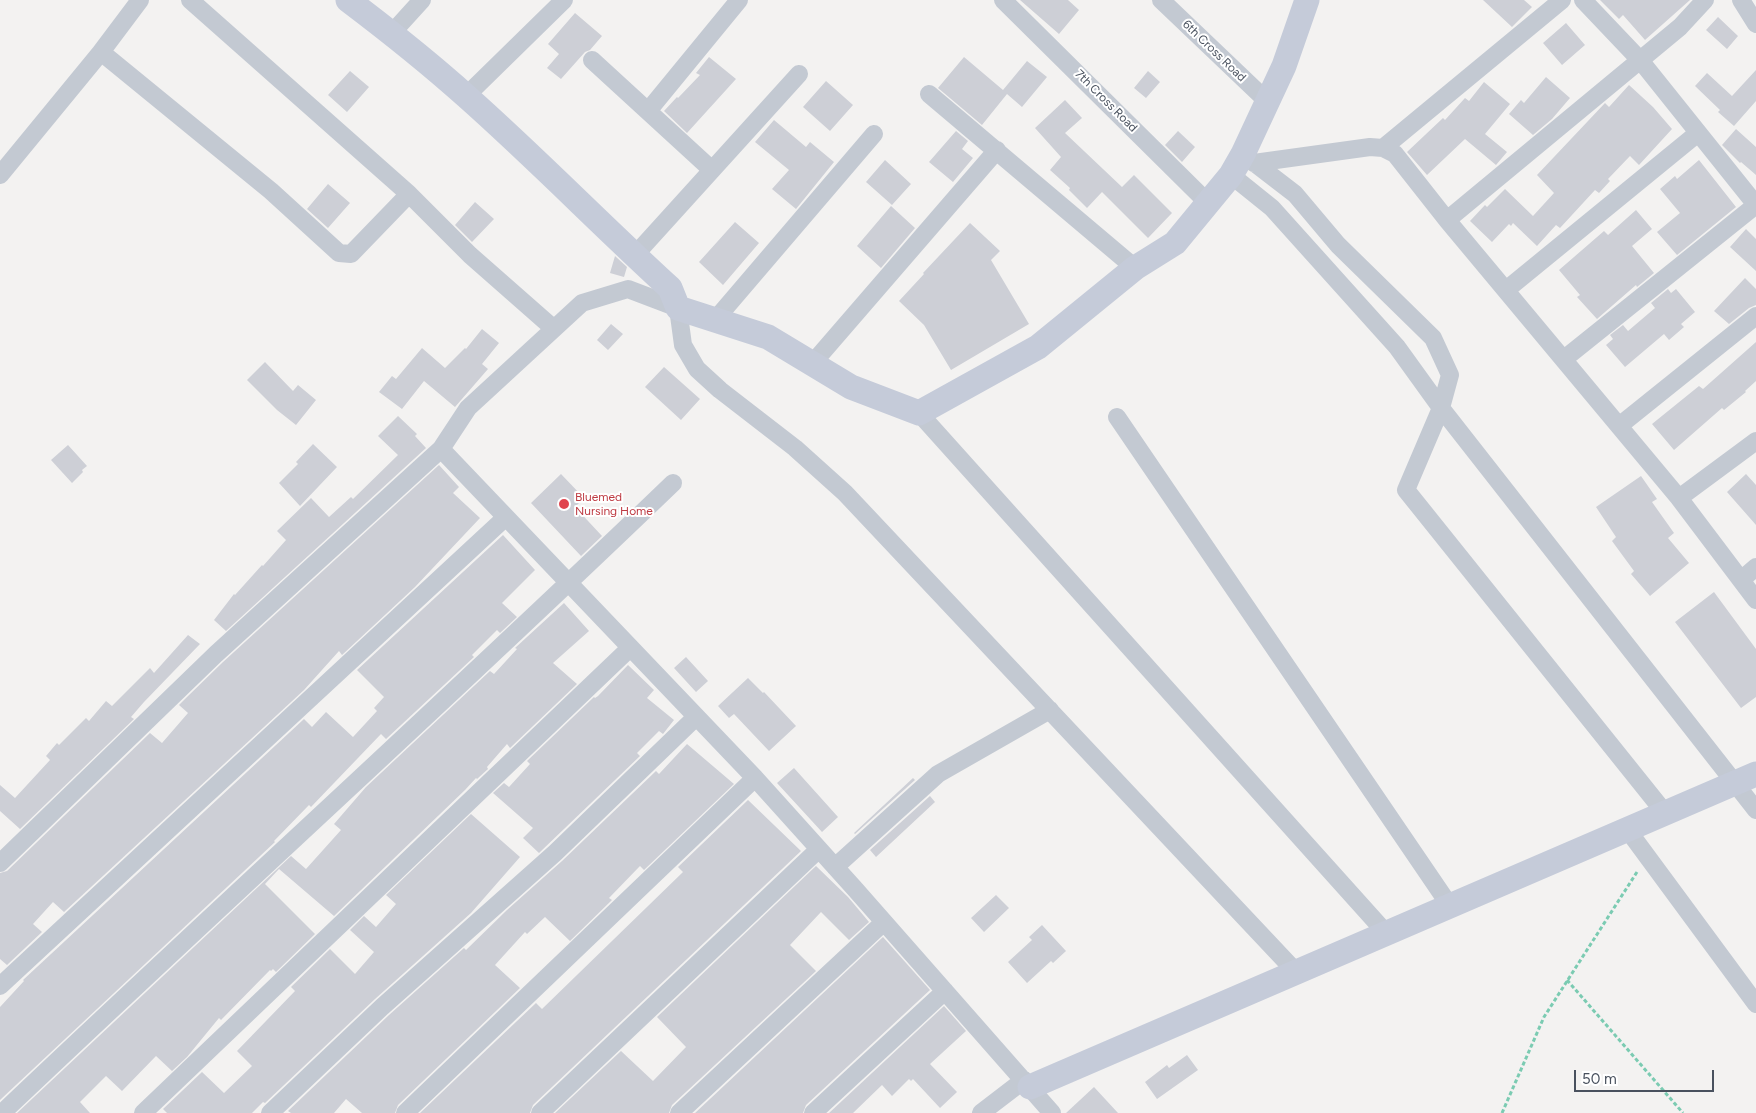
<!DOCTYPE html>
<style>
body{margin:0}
#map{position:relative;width:1756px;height:1113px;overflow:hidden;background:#f3f2f1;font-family:Figtree,sans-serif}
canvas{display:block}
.scale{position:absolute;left:1574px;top:1070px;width:140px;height:22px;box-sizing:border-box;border:2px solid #49515e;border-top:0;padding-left:6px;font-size:15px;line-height:18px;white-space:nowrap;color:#49515e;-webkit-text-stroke:4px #fff;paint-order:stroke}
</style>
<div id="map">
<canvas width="1756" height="1113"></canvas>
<div class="scale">50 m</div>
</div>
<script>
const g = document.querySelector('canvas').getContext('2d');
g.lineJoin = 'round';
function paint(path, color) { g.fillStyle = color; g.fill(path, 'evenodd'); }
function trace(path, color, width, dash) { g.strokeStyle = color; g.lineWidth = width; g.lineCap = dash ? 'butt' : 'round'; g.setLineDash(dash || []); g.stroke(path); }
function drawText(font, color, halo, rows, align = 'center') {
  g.font = font + ' Figtree,sans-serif'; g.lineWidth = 4; g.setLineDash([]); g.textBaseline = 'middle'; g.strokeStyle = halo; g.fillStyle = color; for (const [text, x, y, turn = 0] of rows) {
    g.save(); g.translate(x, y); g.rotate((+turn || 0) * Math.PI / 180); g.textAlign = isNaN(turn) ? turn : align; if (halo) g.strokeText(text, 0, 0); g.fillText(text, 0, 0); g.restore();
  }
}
paint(new Path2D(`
 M1020,0H1068L1079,10L1059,34Z
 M1483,0H1524L1532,7L1512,27Z
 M1600,0H1690L1645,40L1623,15L1619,19Z
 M575,13L602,36L590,50L585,52L561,79L547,68L559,54L548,44Z
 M1718,17L1738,36L1727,49L1706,30Z
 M1566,23L1585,45L1562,65L1543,43Z
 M709,57L736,79L687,133L664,111L677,97L678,98L700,75L696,73Z
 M964,57L1003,90L1027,61L1047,77L1022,107L1007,94L982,125L938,88Z
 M1756,70V101L1734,126L1718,112L1720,110L1695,86L1707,73L1732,96Z
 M350,71L369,87L347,112L328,95Z
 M1148,71L1160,82L1146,98L1134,88Z
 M1546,77L1570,98L1552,119L1533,135L1509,114L1521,100L1524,103Z
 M826,81L853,105L830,131L803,107Z
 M1484,82L1510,104L1485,134L1507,152L1496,165L1465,139L1427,175L1407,152L1443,118L1445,120L1465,98L1469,101Z
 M1629,85L1653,107L1672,129L1639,165L1630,156L1608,179L1610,181L1599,193L1595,190L1560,228L1556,225L1537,246L1513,223L1511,226L1509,224L1492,242L1470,221L1485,205L1487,207L1505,189L1533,216L1554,193L1537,175L1605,103L1609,107Z
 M1065,100L1082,118L1065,133L1122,187L1134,175L1172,213L1148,238L1102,192L1087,208L1069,190L1070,188L1050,170L1061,157L1035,128Z
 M774,120L806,147L810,142L834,162L796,209L772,189L789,170L755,142Z
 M1736,129L1756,147V175L1741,162L1740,163L1722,145Z
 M956,131L968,141L962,149L973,158L953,182L929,162Z
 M1178,131L1195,147L1182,162L1165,145Z
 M885,160L911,184L892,205L866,182Z
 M1699,160L1736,207L1677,255L1657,232L1680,213L1660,189L1675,176L1677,179Z
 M328,184L350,203L328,228L307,209Z
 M475,202L494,219L472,242L455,225Z
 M891,206L915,228L881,268L857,246Z
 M1636,210L1652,229L1632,246L1654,273L1637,287L1636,285L1597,319L1577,297L1580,295L1559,270L1604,231L1608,235Z
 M735,222L759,243L723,285L699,262Z
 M970,223L1000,251L991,260L1029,324L951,370L924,325L899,301L924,274L923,273Z
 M1746,229L1756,239V271L1730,247Z
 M615,256L627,267L624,277L610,273Z
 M1745,278L1756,289V305L1749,308L1729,324L1714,311Z
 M1668,289L1671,293L1676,289L1695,312L1681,324L1684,327L1669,340L1664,334L1625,367L1606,345L1613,339L1610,335L1623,325L1628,331L1655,308L1651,303Z
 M611,324L623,334L608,350L597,340Z
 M482,329L499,343L482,364L488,369L455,407L424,381L402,409L379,392L392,376L396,379L422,348L445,368L465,348L466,349Z
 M1756,342V381L1745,391L1746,392L1724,410L1722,408L1674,450L1652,424L1699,386L1703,389Z
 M265,362L293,391L298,385L316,400L296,425L277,410L247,380Z
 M664,367L700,399L681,420L645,387Z
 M398,416L417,434L415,436L426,448L226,631L214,620L234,594L235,595L262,565L263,566L286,540L277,531L311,498L329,517L351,497L353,499L398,455L378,436Z
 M313,444L337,467L300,506L279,483L298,464L296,462Z
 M68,445L87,466L82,470L83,472L72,483L51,460Z
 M439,465L459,487L453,493L480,518L415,587L342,655L339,651L304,690L64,912L53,902L33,924L42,932L7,965L0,959V873L7,871L150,733L162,743L188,713L179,705L187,697L223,662Z
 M561,474L584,498L575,507L602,536L581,556L531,503Z
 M1746,474L1756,485V525L1727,492Z
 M1641,476L1657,499L1652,502L1674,533L1668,538L1689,563L1650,596L1631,574L1634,571L1612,541L1616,537L1596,507Z
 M503,535L535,570L502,603L517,617L500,633L497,630L472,655L474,657L386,739L381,734L311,807L309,805L274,841L275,842L0,1100V1007L24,981L23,980L304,719L312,727L326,712L353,737L377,711L374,708L384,697L357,670Z
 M1714,592L1756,649V697L1741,708L1675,622Z
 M564,603L589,631L553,663L577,684L510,748L507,744L487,767L488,769L477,779L476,778L465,790L334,916L279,869L265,884L315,934L276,972L273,969L271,971L270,970L221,1020L219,1018L187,1057L172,1071L156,1056L122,1091L106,1076L80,1102L90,1113H17L291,856L306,869L341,830L334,824L366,787L490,671L494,674L517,649L515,648Z
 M188,635L200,644L144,702L131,717L134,719L20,829L0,811V785L15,798L50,760L46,756L57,743L59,745L86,718L89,721L106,701L112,706L150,668L154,673Z
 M686,657L708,681L696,692L674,668Z
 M628,665L654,690L647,698L674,720L663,734L659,731L637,753L640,756L539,853L523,838L533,828L493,793L504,783L509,787L530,764L527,761L594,697L595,698L598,696Z
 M748,678L763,693L764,692L796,726L769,751L734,714L729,718L718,706Z
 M687,744L734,784L644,870L640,866L609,898L612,900L570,941L545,917L527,934L525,932L495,965L520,988L398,1105L395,1113H362L346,1099L334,1113H291L288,1111L389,1015L464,948L466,950L507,910L562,861L656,771L659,774Z
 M794,768L838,817L822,832L777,783Z
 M913,778L915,780L855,834L854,833Z
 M930,796L935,802L876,857L870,850Z
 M748,800L801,851L533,1105L530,1113H420L536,1003L542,1009L683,872L678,867Z
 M471,814L520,857L471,913L375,999L265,1103L263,1102L252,1113H167L163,1109L202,1072L224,1093L252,1066L237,1051L295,991L291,987L330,949L355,974L374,952L350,930L364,916L376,927L396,904L386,895Z
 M816,866L848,897L869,922L849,940L821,912L790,945L816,971L672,1105L669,1113H555L621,1051L653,1081L686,1047L657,1017Z
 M996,895L1009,908L984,932L971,918Z
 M1042,925L1066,951L1053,963L1051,961L1027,983L1008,962L1032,940L1029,937Z
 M883,937L930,990L806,1105L803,1113H695Z
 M944,1006L966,1031L930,1064L957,1092L940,1108L913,1079L911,1081L909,1079L892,1096L882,1085L853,1113H829Z
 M1187,1055L1198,1070L1157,1099L1145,1082L1167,1065L1169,1068Z
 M1094,1087L1118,1113H1066Z`), '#cdcfd6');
trace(new Path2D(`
 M1567,980L1683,1113
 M1502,1113L1544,1017L1637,872`), '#7bcbb2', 3, [4, 2.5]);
trace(new Path2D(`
 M140,0L101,52L271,191L339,253L351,254L409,194
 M190,0L409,194L470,255L553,328
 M1003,0L1208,203
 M1161,0L1268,102
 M1583,0L1640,60L1756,205
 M1741,0L1756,24
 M392,33L422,0
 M592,60L712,170
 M929,94L1135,268
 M466,96L564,0
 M648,111L739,0
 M1383,148L1562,0
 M1243,154L1295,194L1338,245L1433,338L1450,375L1441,408L1756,810
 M1254,163L1370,147L1383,148L1395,154L1447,220L1679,498L1756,600
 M0,175L101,52
 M1231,175L1272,208L1397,347L1441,408L1406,490L1665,813
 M1447,220L1680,27L1705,0
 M635,255L799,74
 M1506,290L1698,133
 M715,320L874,134
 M1564,359L1756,205
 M812,364L997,150
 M919,413L1386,933
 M1117,417L1450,906
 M1619,426L1756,316
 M441,449L755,778L855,889L1052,1113
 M1679,498L1756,441
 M1741,580L1756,567
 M1627,829L1756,1004
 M0,863L216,654L441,449L468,408L582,303L628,289L678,308L683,345L697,369L720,390L795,448L845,493L1296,972
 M835,867L938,774L1050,710
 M0,986L506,517
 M2,1113C224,902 452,696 673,483
 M143,1113L630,648
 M270,1113L382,1007L555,853L696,717
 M405,1113L755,778
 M540,1113L819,849
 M679,1113L884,922
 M813,1113L945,991
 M981,1113L1024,1080`), '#c3c9d2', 18);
trace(new Path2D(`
 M348,0C389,31 428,62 466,96C536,158 601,225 670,288L678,308L768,337L851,387L919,413L1038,347L1135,268L1175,243L1231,175L1243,154L1284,66L1307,0
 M1030,1087L1756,774`), '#c5cbd9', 25);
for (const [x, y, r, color] of [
 [564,504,6,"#e0444e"]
]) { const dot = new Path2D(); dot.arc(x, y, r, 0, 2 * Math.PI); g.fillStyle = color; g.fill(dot); trace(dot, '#fff', 2); }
drawText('12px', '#49515e', '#fff', [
 ["6th Cross Road",1214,51,44],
 ["7th Cross Road",1106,101,45]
]);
drawText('12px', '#be3a42', '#fff', [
 ["Bluemed",575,497],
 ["Nursing Home",575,511]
], 'left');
</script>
